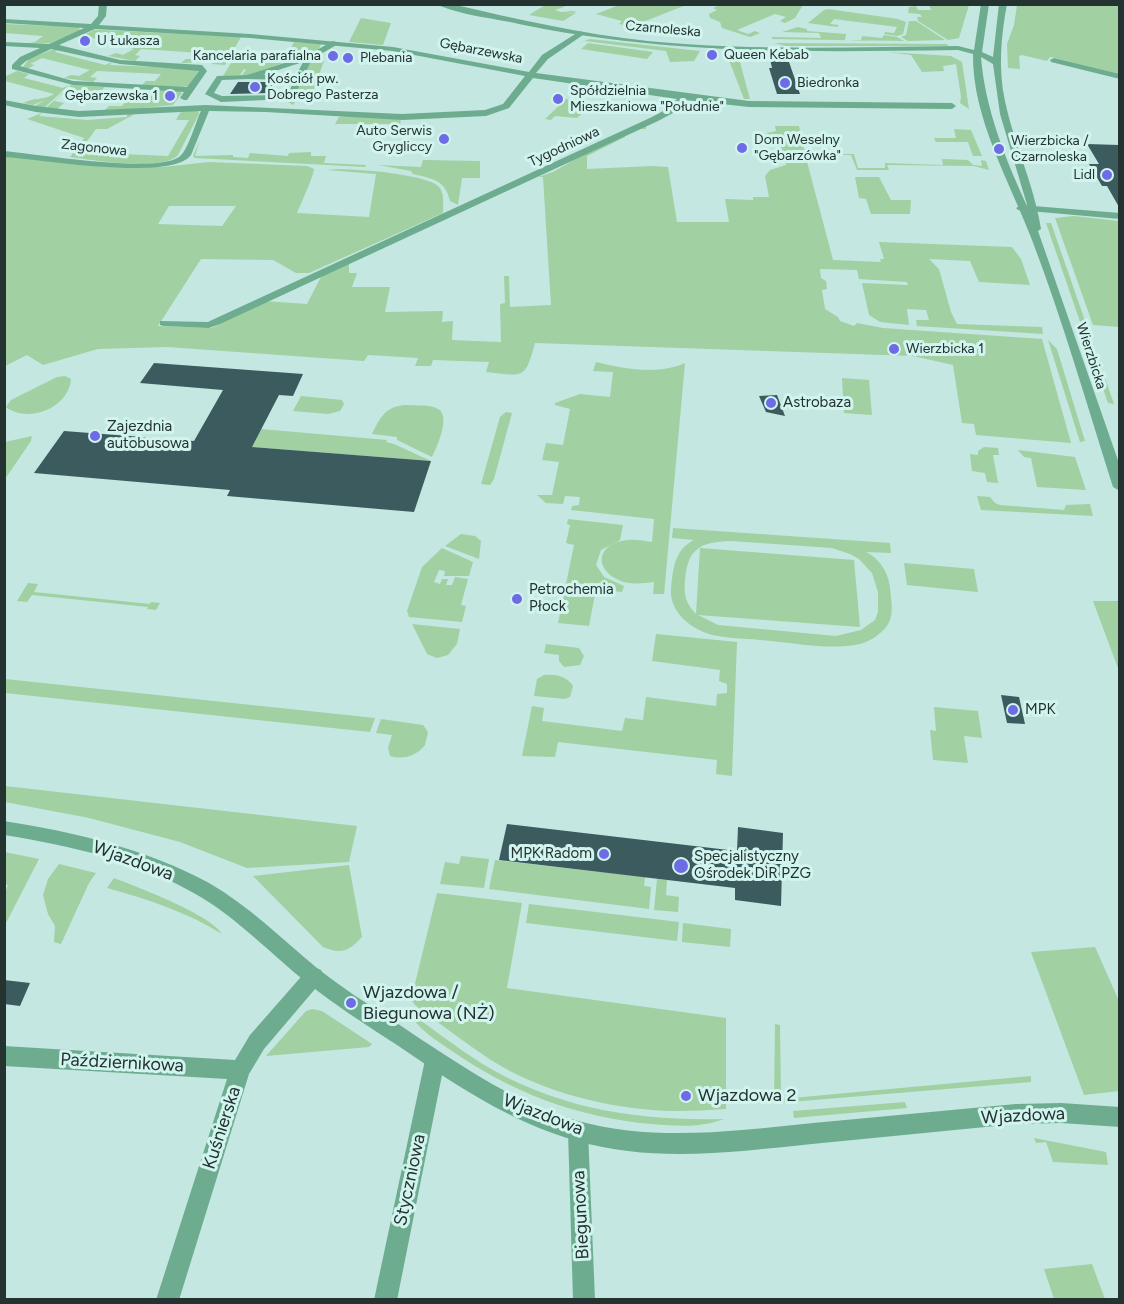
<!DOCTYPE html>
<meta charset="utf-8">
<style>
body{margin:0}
#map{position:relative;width:1124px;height:1304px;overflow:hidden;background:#c4e7e1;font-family:Figtree,sans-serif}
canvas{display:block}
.frame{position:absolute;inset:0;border:6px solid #243230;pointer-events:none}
</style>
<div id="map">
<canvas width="1124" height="1304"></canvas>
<div class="frame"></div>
</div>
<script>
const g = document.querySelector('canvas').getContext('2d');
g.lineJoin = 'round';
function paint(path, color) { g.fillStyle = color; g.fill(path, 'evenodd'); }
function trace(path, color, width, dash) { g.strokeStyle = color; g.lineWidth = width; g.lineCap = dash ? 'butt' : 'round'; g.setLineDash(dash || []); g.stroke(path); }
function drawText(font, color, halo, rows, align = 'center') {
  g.font = font + ' Figtree,sans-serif'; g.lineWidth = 6; g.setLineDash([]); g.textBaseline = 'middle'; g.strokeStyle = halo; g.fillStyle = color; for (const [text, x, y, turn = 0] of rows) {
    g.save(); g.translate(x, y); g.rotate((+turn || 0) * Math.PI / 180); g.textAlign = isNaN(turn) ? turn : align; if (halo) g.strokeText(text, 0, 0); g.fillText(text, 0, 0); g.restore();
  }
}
paint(new Path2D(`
 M547,4L569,5L555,10C566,15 569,9 577,12L565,14L576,13L563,21L529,15Z
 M622,4H686V5L638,24L649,28L658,27L647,30L619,24L622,21L596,14Z
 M722,4H803V5L795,18L785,23L780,21L786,17L775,14L737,30L748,34L755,31L760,33L750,37L722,28L720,22L710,18L709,14L717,10L713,8Z
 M929,5H969L959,38L948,40L918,21L917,17H922L920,14L908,13L909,7L916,6L918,10H931Z
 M1017,5H1119V74L1055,58L1050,57L1047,61L1022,55L1019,56L1020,69L1008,68L1007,44L1014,25Z
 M828,9L898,19L906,22L903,34L897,36L884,34L885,32L894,33L897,27L834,19L830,24L839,25L837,27L808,23L824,10Z
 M361,18L391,23L383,45L349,42Z
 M909,21H916L945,40L908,41L901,37L906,35Z
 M5,24L79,27L80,31L50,43L25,44L35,42L43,36L5,33Z
 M798,27L807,29V31L846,34L845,40L861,41L862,36L882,38L884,35L897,37L904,41L772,39V37L821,38L819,33L782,32Z
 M94,30H101L241,37L225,65L212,64L213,62L181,63L186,59H195L201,53L141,49L135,55L140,56L135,61L108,56L116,53L123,55L134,49L97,40L86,34Z
 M590,39L700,51L694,61L670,62L666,51L585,41L578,43Z
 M294,42L321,44L318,51L248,75H242L246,70L244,69L240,75L223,76L231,63H283Z
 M588,43L653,52L647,59L581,49Z
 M774,43L947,44L948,46H786Z
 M54,49L57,50L55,52L105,65L112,62L110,65L200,69L188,86L181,87L142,85L146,81H155L161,74L97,71L90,77L97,78L93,82L64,78L71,75L79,76L90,70L42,58L30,64L35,65L27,69L23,67L29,59Z
 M887,52L951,56L962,62L969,109L960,103L961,97L956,64L943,66L944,71L922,72L911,55Z
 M727,55H738L750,99H744Z
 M312,60L324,61L311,97L299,96L293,105L283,99L292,96Z
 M17,71L29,74L24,78L63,88L69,85L44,108L35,106L45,100L33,105L23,103C35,97 42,101 54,94L5,81L4,77Z
 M71,85L105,87L102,90L158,93L161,90L180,91L182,93L173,105L103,112L109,106H122L128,99L62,94L54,101L64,103L56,110L46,108Z
 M566,99L578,101L572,107L586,110L577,118L555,116L551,120L545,119Z
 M185,110H198L199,114L178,155C163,172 92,160 70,157L84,138L27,119L42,113L39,116L87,120L127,117V114H135L107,129H96L79,152L168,156L189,120H176L180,113Z
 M346,116L398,119L401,121L400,124H335L339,117Z
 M646,125V129H638L625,135V137L587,156V169L653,166L668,167L677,222H729L725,199L753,200V197H769L765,176L770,170L786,165C790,150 770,146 767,133L776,131L775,126H799L805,154H854L858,168H885V163L943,165L942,159L968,160L973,165L982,166L981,160L986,161L989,170L974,166L887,165L889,170H857L851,155L805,154L833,260L881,262L880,259H884L879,242L1012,247L1021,259L1030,285L979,282L970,261L929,259L939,269L951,312L957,324L1042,327L1043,334L917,326L916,320H929L926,310L907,309L909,325L880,322L869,315L862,283L908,285L907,282L859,279L857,270L820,269L821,278L826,281L827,289L822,290L825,309L838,317L840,321L854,326L857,323L883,328L1042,339L1071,443L976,435L974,424L962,423L953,365L913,356L535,343C525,380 524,376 486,372L489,362L433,360L431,366H415L418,358L368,355L364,361L167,347L98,349L43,365L27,355L5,366V156L53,158L112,167H163L209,162L307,166L314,169C313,178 301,203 297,213L369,217L376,174L327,170C345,167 425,174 438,186C445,192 443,204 443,213L309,273H296L273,260L201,259L158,326L212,328L264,301L307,304L323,273L349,262V273H357L352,287H390L385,312L443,311L442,322L453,321L452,340L501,342L500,304L505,303L504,276H509L510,307L551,305L543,177H538L553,172L586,153ZM169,206H236L222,226L158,224Z
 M954,129L971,130L982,156H973L968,142H936L934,138H956Z
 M200,140L195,156L233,155V157L248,158L250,153L288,156L289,153L311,152V156H326L324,163L366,165L365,167L195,158L193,156Z
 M423,160L480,161V178H462L458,205L450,201C445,180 434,179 413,174L411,171L378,165L421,167Z
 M855,177H879L891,200H911L910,214H871L866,199L859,198Z
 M1074,216L1119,221V327L1093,325L1055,218Z
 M1046,223H1051L1114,404L1108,403Z
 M1048,340L1057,349L1085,441L1080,442Z
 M596,362C624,369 659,375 685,363L664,594H653L654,582C644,583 630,585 621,581C591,569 598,542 628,540C635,539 644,541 652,542L654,519L571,510L572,506L579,505L580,497L565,496L563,504L546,503L537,495H552L559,462L542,460L546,443L563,445L570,409L555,405V403L580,394L610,397L613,372L593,371Z
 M65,376L71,379C69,408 28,424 6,407L11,400L57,377Z
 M842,378L869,380L872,415L844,413Z
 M301,396L342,400L344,404L340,411L328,414L293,411Z
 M406,405C415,406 431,404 438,409C451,416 437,447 432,457L397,440V437L372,434C380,418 385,406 406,405Z
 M506,412L512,413L494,479L490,485L481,484L500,417Z
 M261,429L387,440L386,442L394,444L431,461L252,447Z
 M32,436L31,441L5,479V442Z
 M984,447L998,448L999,455H993L998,483L987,482L985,473L972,471L970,454L978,455V451Z
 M1018,450L1075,457L1086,490L1037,487L1031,458L1024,457Z
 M977,496L990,497L995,503L1000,505L1064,510L1066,505L1090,504L1093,516L981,510Z
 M568,519L623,525L620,540L601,550L596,565L604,577L624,586L622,592L596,589L589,626L558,623L574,545L566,543L570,525L567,524Z
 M673,528L890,543L891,553L866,552C879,558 889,573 890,588C891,601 895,616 886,627C880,635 870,641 860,644C828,651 792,642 760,640C743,638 723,639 706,633C688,626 670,611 671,590C673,569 674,550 694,540L672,538ZM731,541L832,548L850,554L859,559L872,573L878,592V612L875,620L861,630L836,636L718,625L698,615L860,627L854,560L700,548L696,614C685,602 684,595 685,580C688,548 700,542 731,541Z
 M461,534L475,536L481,541L479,559L445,546Z
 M442,548L473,562L469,576H444L445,571L439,570L434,582L440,584L442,579H448L446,585H452L455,577L468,579L461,605L466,606L462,622L409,617L407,611L422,567Z
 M904,563L974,569L978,592L907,585Z
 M28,583L38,584L34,592L150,604L151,602L160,603L156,610L147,609L148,607L32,595L27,602L17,601Z
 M1093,601H1119V671Z
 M412,624L460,629L457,644L448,655L437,658L427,654Z
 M656,634L737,642L732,776L716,774L717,760L558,742L555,757L522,756L532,706L544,708L542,721L622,731L625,718L643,720L646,697L716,706L717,694L727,693V684L719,681L720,670L652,661Z
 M546,644L579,648L584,656L580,665L564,667L559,661V655L544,653Z
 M544,675C555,674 567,676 573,686L570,697L565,699L534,696L537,679Z
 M5,679L375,718L370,732L5,693Z
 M934,707L978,711L982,738L964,736L968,763L933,760L930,730L936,731Z
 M381,719L423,725L428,732L425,745C416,756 404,760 390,756L388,748L392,735L376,733Z
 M4,786H5L357,826L349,862L247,868L180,842L89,818L5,802Z
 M5,852L39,859L5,925V893L8,885L5,884Z
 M461,856L489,859L484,888L440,884L445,862L459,864Z
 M495,860L645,877L644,886L651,887L649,909L489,889Z
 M59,864L96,873L89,883L61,944L54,942L55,926L48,914L43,895L48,879Z
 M349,865L362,937C349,951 341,955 323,947L253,876Z
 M114,878C138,887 211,915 222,934C187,912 147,899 107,888Z
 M657,879L667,880L666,895L679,897L678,912L654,910Z
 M437,893L522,903L507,988L726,1018V1109C709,1110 692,1111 675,1111C614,1110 543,1093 491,1060C465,1043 441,1024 416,1006L411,1000Z
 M529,904L679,922L677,941L526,923Z
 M683,923L731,929L730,947L682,942Z
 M1095,947L1119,1001V1091L1084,1095L1031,952Z
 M312,1009L322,1011L372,1044L369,1047L266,1056L306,1011Z
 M409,1012C433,1029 456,1047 481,1063C556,1109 638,1121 724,1119C700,1128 678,1126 652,1124C578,1118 510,1092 449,1049C433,1038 418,1029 409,1012Z
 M775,1024L780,1025L781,1099L1031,1076V1082L778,1103L774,1100Z
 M905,1102L907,1108L794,1118L793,1111Z
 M1034,1138L1106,1152L1108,1165L1053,1162L1046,1142L1036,1143Z
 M1092,1264L1105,1299H1054L1044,1269Z`), '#a1d0a2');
paint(new Path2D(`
 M770,59H788L800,94H777L769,68H772Z
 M238,82H267L273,83L269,93L230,94Z
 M1087,144L1119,145V207L1107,186H1102L1089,164H1099Z
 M154,363L303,374L293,396L279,395L252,447L431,461L414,512L227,496L230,490L34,473L64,431L194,441L223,390L140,383Z
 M777,395L785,416L766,412L759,396Z
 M1001,695L1019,697L1025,724L1007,723Z
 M507,824L737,851L738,827L783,833L781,906L735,900V888L499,860Z
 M4,980L30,983L20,1006L4,1004Z`), '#3b5b5e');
paint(new Path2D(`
 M333,41L340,43L312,59L296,93L288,99L221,102L205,94L217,76L247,75L306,56ZM303,62L295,78L289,76L263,75ZM248,79L287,80L292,85L289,92L283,95L222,96L214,93L222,80Z`), '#6eac90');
paint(new Path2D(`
 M99,4H107L106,16L99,25L250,34L393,47L529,72L542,55L580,31L584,33L583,35L548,59L536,73L749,101L952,103L956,106L952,109L749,107L685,100L673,113L658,121L220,324L209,328L164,326L160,325V321L208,322L212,320L652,117L667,109L677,99L533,78L509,108L486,116L402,120L266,112L209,111L191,155C171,182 39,159 4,157V151C39,154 154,174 179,157C188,151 196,121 201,111L79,117L36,112L4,105V100L36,106L79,111L206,105L402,114L485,110L503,104L525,76L393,51L250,38L95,29L59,45L120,60L202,65L207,71L187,100H184L180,98L184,92L73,85L12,69V65L20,57L40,48L4,46V42L49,44L84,28L4,23V19L91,24L98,16ZM51,49L120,64L199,71L187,87L73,81L20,66L26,61Z
 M1054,58L1120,74V79L1051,62L1050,60Z
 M1021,205L1120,213V219L1018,210L1016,208Z
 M314,967L321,970L323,976L321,982L264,1049L249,1074L179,1300H156L227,1079L4,1066V1046L235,1060L250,1035L307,970Z
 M435,1050L442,1053L445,1060L397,1300H374L425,1060L428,1053Z
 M578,1121L585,1124L588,1131L595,1300H573L568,1131L571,1124Z`), '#6eac90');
paint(new Path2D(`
 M436,4H451C517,19 582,34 648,41C751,51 855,47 958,46L974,50L981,4H989L982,52L993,57L999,4H1007C1001,36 998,69 1005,101C1014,144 1034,184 1041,229L1038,231L1120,466V491L1113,487C1087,405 1063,321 1032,240C1010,182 972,118 973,54L958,50C808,52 672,55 524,25C499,19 458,15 436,4ZM981,57L993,64L1000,114L1028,208C1006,161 985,109 981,57Z
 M4,821C75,832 146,849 209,883C249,906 282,939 317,968C347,992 381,1012 413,1034C465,1068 517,1104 578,1121C655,1142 734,1131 813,1123C881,1117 948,1110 1016,1104L1061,1103L1120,1107V1127L1061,1123L1016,1124C948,1131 880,1137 812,1144C734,1152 654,1163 577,1141C510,1122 454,1084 397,1045C366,1025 335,1005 306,982C270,953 238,919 199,896C140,861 71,846 4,835Z`), '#6eac90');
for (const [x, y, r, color] of [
 [85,41,6,"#6d6be5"],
 [712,55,6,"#6d6be5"],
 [333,56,6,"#6d6be5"],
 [348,58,6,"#6d6be5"],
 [785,83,6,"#6d6be5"],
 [255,87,6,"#6d6be5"],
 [170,96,6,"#6d6be5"],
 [558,99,6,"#6d6be5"],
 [444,139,6,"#6d6be5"],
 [742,148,6,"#6d6be5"],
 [999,149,6,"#6d6be5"],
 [1107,175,6,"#6d6be5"],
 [894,349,6,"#6d6be5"],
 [771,403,6,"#6d6be5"],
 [95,436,6,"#6d6be5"],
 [517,599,6,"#6d6be5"],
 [1013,710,6,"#6d6be5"],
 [604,854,6,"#6d6be5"],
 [681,866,8,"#6d6be5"],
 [351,1003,6,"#6d6be5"],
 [686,1096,6,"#6d6be5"]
]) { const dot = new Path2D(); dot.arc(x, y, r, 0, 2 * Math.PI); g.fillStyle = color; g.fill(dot); trace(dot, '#d1f4ee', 2); }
drawText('14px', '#243230', '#d1f4ee', [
 ["Czarnoleska",663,29,5],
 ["Gębarzewska",481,51,11],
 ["Tygodniowa",564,147,-25],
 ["Zagonowa",94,148,6],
 ["Wierzbicka",1091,356,72]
]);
drawText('14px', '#243230', '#d1f4ee', [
 ["U Łukasza",97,41],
 ["Queen Kebab",724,55],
 ["Kancelaria parafialna",321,56,"right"],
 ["Plebania",360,58],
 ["Kościół pw.",267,79],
 ["Dobrego Pasterza",267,95],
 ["Biedronka",797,83],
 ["Spółdzielnia",570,91],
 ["Mieszkaniowa \"Południe\"",570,107],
 ["Gębarzewska 1",158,96,"right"],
 ["Auto Serwis",432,131,"right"],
 ["Grygliccy",432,147,"right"],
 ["Dom Weselny",754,140],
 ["\"Gębarzówka\"",754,156],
 ["Wierzbicka /",1011,141],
 ["Czarnoleska",1011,157],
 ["Lidl",1095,175,"right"],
 ["Wierzbicka 1",906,349]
], 'left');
drawText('15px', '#243230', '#d1f4ee', [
 ["Astrobaza",783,403],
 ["Zajezdnia",107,427],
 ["autobusowa",107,444],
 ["Petrochemia",529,590],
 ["Płock",529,607],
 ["MPK",1025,710],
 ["MPK Radom",592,854,"right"],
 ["Specjalistyczny",694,857],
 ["Ośrodek DiR PZG",694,874]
], 'left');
drawText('18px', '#243230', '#d1f4ee', [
 ["Wjazdowa",133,861,20],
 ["Październikowa",122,1063,3],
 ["Wjazdowa",543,1115,21],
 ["Wjazdowa",1023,1116,-3],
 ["Kuśnierska",222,1128,-72],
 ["Styczniowa",410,1180,-78],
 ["Biegunowa",581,1215,-93]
]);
drawText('18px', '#243230', '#d1f4ee', [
 ["Wjazdowa /",363,993],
 ["Biegunowa (NŻ)",363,1014],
 ["Wjazdowa 2",698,1096]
], 'left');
</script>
